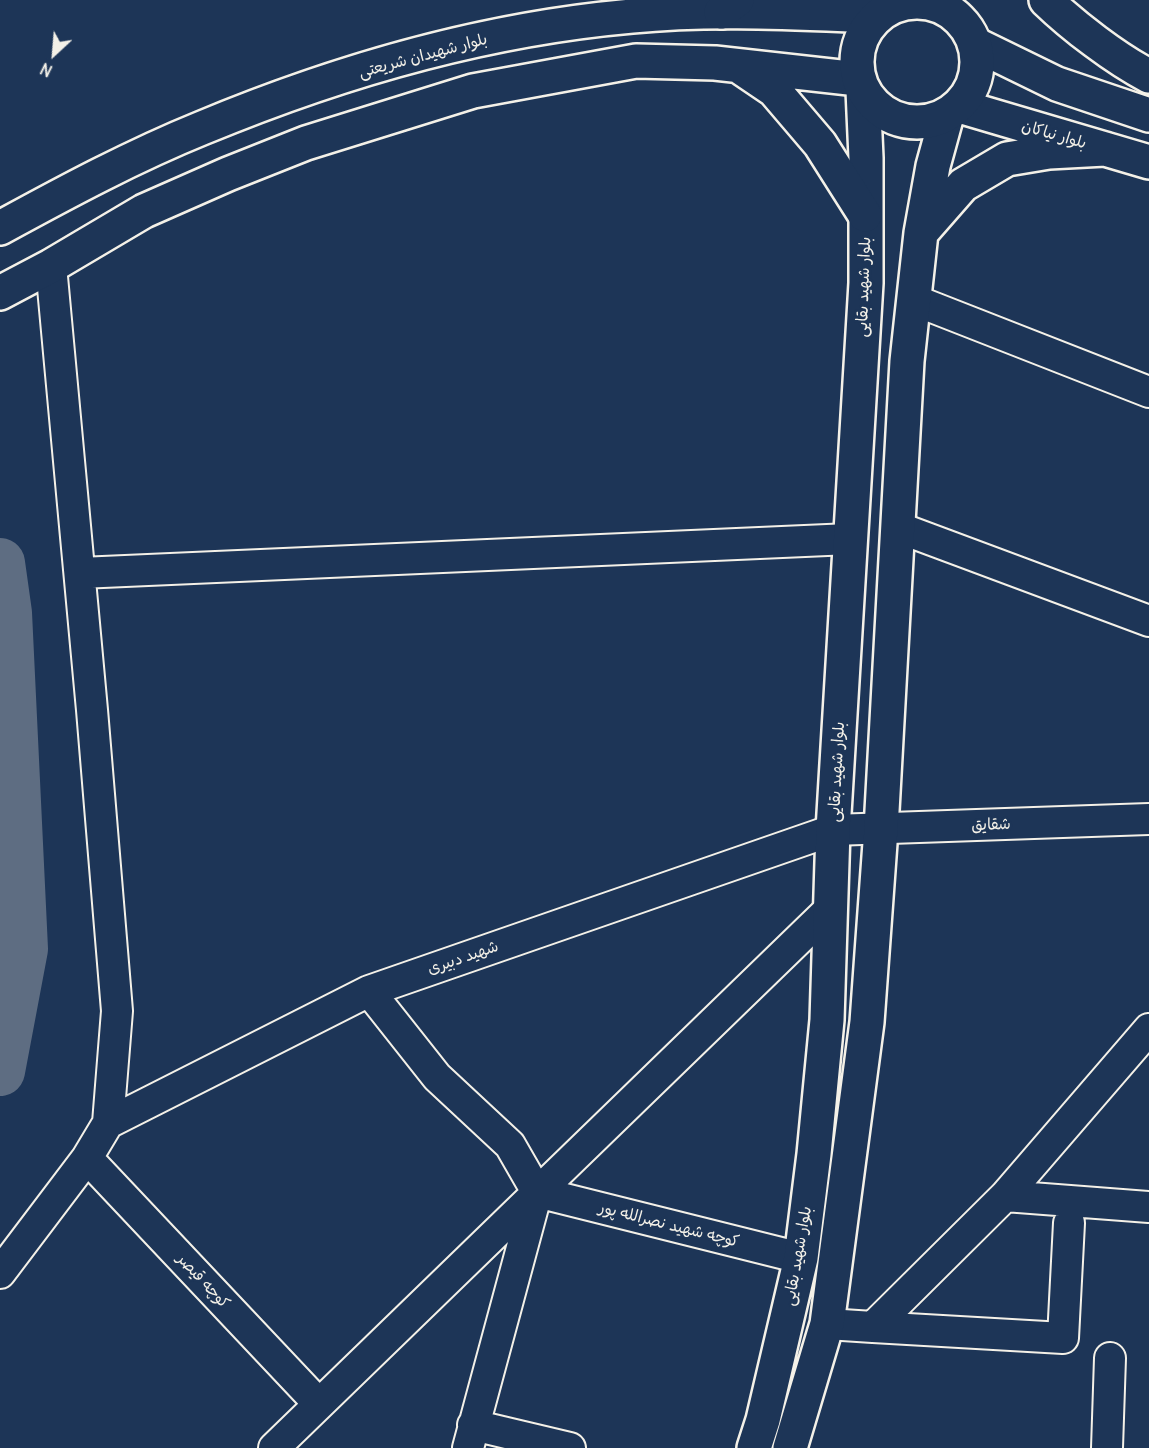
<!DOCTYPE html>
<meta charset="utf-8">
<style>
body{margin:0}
#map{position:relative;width:1149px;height:1448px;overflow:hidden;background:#1d3557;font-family:Delius,sans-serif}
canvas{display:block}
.north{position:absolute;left:24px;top:24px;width:60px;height:60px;-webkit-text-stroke:4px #1d3557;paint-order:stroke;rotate:206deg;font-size:16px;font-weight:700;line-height:24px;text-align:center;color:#f4f1e8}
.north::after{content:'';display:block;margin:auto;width:21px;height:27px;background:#f4f1e8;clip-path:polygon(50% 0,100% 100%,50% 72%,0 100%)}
</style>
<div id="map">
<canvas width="1149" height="1448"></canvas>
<div class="north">N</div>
</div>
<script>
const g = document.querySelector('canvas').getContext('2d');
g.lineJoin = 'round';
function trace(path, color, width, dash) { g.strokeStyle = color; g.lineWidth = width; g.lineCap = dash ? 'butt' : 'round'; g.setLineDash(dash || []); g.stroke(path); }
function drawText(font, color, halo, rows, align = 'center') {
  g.font = font + ' Delius,"Playpen Sans Arabic",sans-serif'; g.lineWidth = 5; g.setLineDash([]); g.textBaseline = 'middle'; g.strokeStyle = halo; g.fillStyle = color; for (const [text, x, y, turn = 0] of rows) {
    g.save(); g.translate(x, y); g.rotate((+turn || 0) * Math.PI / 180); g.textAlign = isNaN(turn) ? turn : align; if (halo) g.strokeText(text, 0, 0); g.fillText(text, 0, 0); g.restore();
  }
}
trace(new Path2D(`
 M0,563L7,613L23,949L0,1071`), '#5e6d82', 50);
const minor = new Path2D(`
 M914,300L1149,392
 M897,527L1149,621
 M80,573L850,539
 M369,991L437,1077L510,1145L537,1192L468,1448
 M108,1123L369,991L833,830L1149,819
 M87,1158L319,1404
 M537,1192L801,1258
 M1005,1196L1149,1207
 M0,1273L87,1158L108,1123L117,1011L92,710L51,266
 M827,1324L873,1327L1005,1196L1149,1029
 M873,1327L1063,1338L1069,1223
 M473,1425L570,1448
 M274,1448L831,908
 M1107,1448L1110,1358`);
const secondary = new Path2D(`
 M975,44L1057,84L1149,115
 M959,106L1149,162
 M921,233L963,185L1007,159L1049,152L1105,149
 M754,1448L763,1420L801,1258L814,1154L827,1020L833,830L866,283V158L863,90
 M790,1448L827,1324L867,1022L881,829L907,361L921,233L933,166L947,115`);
const primary = new Path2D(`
 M740,67L774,90L820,144L865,215
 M0,228C66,192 133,156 202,128C339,71 484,29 632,16C713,8 795,13 876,16
 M0,293L51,266L144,211L228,174L306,143L473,91L636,61L715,63L858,79`);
const trunk = new Path2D(`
 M1046,0C1073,26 1116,59 1149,76
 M857 62a60 60 0 1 1 120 0a60 60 0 1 1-120 0Z
 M721,12L737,0`);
trace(minor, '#f4f1e8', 34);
trace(secondary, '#f4f1e8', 38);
trace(primary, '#f4f1e8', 38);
trace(trunk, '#f4f1e8', 38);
trace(minor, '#1d3557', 30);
trace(secondary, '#1d3557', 33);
trace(primary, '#1d3557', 33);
trace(trunk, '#1d3557', 33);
drawText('16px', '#f4f1e8', '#1d3557', [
 ["بلوار شهیدان شریعتی",423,56,-15],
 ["بلوار نیاکان",1054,135,16],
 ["بلوار شهید بقایی",864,287,-88],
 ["بلوار شهید بقایی",837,772,-87],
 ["شقایق",991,825,-2],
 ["شهید دبیری",463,958,-19],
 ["کوچه شهید نصرالله پور",669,1225,14],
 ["بلوار شهید بقایی",798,1256,-80],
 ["کوچه قیصر",203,1281,47]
]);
</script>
